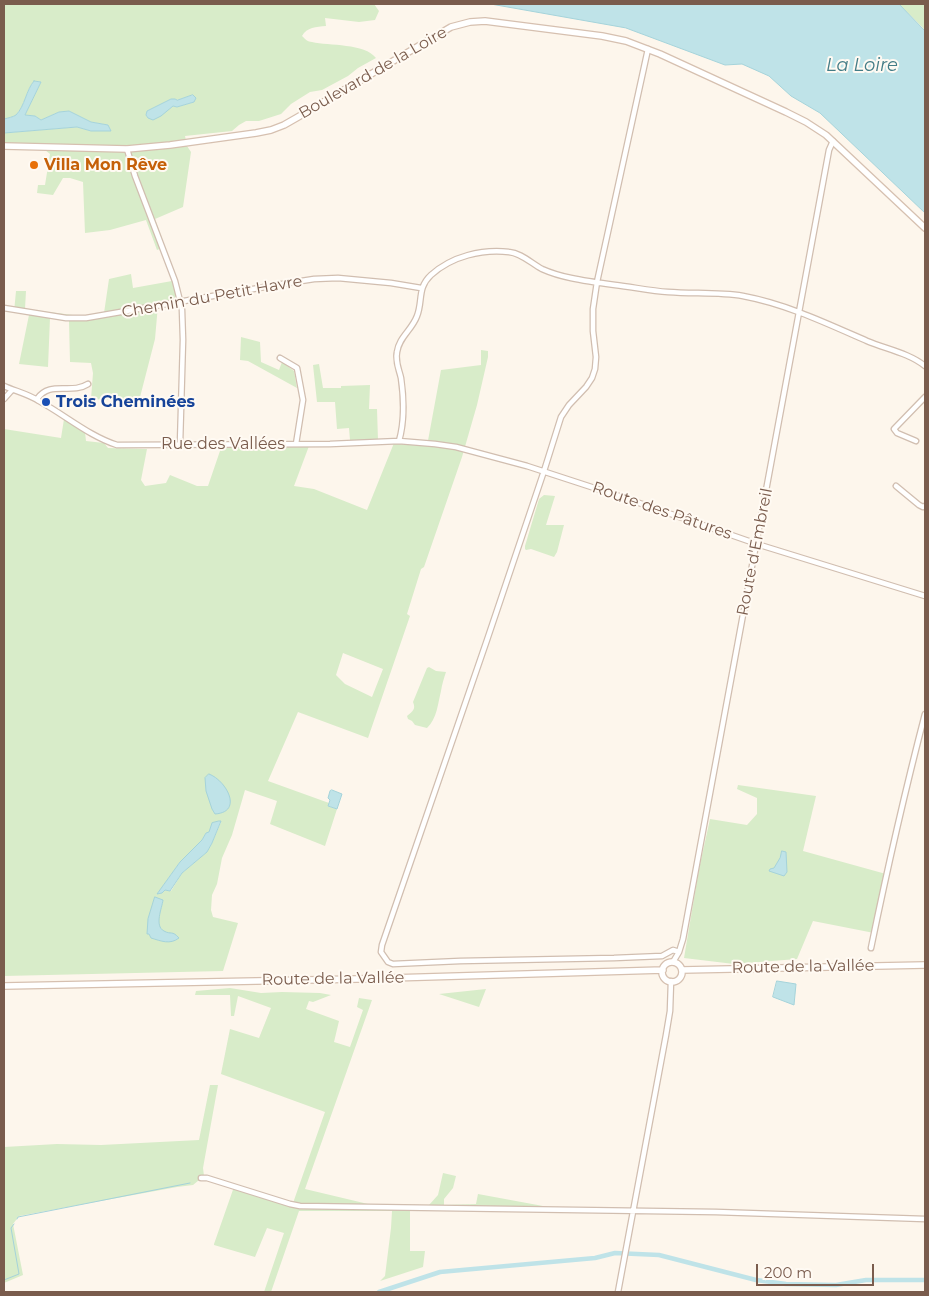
<!DOCTYPE html>
<meta charset="utf-8">
<style>
body{margin:0}
#map{position:relative;width:929px;height:1296px;overflow:hidden;background:#fdf6ec;font-family:Montserrat,sans-serif}
canvas{display:block}
.frame{position:absolute;inset:0;border:5px solid #7a5c4d;pointer-events:none}
.scale{position:absolute;left:756px;top:1264px;width:118px;height:22px;box-sizing:border-box;border:2px solid #7a5c4d;border-top:0;padding-left:6px;font-size:15px;line-height:18px;white-space:nowrap;color:#7a5c4d;-webkit-text-stroke:4px #fffaf3;paint-order:stroke}
</style>
<div id="map">
<canvas width="929" height="1296"></canvas>
<div class="frame"></div>
<div class="scale">200 m</div>
</div>
<script>
const g = document.querySelector('canvas').getContext('2d');
g.lineJoin = 'round';
function paint(path, color) { g.fillStyle = color; g.fill(path, 'evenodd'); }
function trace(path, color, width, dash) { g.strokeStyle = color; g.lineWidth = width; g.lineCap = dash ? 'butt' : 'round'; g.setLineDash(dash || []); g.stroke(path); }
function drawText(font, color, halo, rows, align = 'center') {
  g.font = font + ' Montserrat,sans-serif'; g.lineWidth = 4; g.setLineDash([]); g.textBaseline = 'middle'; g.strokeStyle = halo; g.fillStyle = color; for (const [text, x, y, turn = 0] of rows) {
    g.save(); g.translate(x, y); g.rotate((+turn || 0) * Math.PI / 180); g.textAlign = isNaN(turn) ? turn : align; if (halo) g.strokeText(text, 0, 0); g.fillText(text, 0, 0); g.restore();
  }
}
paint(new Path2D(`
 M4,4H374L379,11L375,20L359,22L325,18L326,26C316,27 307,27 302,36C305,39 308,42 312,42C329,46 365,43 376,58L358,68L348,76L322,90L310,92L291,104L281,114L259,121H246L239,125L232,131L185,136L187,146L191,152L183,207L155,219L165,247L157,250L146,220L110,230L85,233L83,182L70,178H63L53,195L37,193L38,185H45L50,154L45,150L4,149V133L77,127L91,131H111L108,125L91,122L69,111L59,112L41,120L35,116L25,115L41,82L34,81C26,90 25,106 16,115C13,117 8,118 4,119ZM193,95L194,102L177,107L173,106L154,119L148,118L146,115L147,111L171,99H175L177,100Z
 M899,4H925V31L923,28Z
 M131,274L133,288L172,281L176,295L173,301L158,305L155,339L139,401L91,399L93,373L91,363L70,362L69,321L50,318L48,367L19,364L29,315L14,312L16,291H26L25,309L81,316L104,313L109,279Z
 M241,337L260,342L261,362L279,370L282,362L294,371L297,388L248,361L240,360Z
 M481,350L488,351V357L477,405L462,457L424,567L421,569L407,614L410,616L368,738L298,712L268,781L329,803L328,806L337,809L325,846L270,824L277,801L245,790L232,835L222,858L217,884L212,895L211,910L213,917L238,923L223,971L4,976V429L61,438L64,419L85,432L86,441L104,443L108,448L147,449L141,480L145,486L166,483L170,475L197,486H208L221,448L309,446L294,486L314,489L367,510L394,443C405,445 416,445 427,446L441,370L481,365ZM343,653L383,669L372,697L345,684L336,675ZM221,822L212,843L207,852L182,873L171,891L165,890L158,893L180,862L202,840L206,833L209,832Z
 M319,364L323,388H341V386L370,385L369,409H377L378,440H350L349,428L337,429L335,402H317L313,365Z
 M544,495L555,496L546,525H564L557,552L554,557L531,549L526,550L525,549V546L539,499Z
 M429,667L436,671L446,672C444,678 442,684 441,691C438,703 437,719 427,728L415,725L412,721L408,719L407,716C413,711 416,709 413,702L427,668Z
 M738,785L816,796L803,851L886,874L874,933L813,921L797,959L734,964L684,958L699,869L710,819L747,825L757,814V798L737,789Z
 M230,988L261,993L282,992L320,993L331,995L313,1002L309,1001L306,1009L339,1021L334,1042L350,1047L363,1010L357,1007L359,998L372,1000L305,1189L368,1204L429,1205L438,1195L443,1173L456,1176L453,1188L444,1199V1205L476,1204L478,1194L543,1206L542,1212L486,1210L410,1211V1251H425L423,1267L380,1281L385,1276L391,1228L392,1211H299L271,1292H264L284,1233L267,1228L255,1257L214,1245V1244L235,1184L293,1203L325,1112L221,1074L230,1029L259,1038L271,1008L238,996L234,1016H231L230,995H195L196,991Z
 M486,989L479,1007L439,994Z
 M210,1085H218L203,1168L204,1176L193,1185L177,1187L19,1216L13,1224L23,1275L4,1283V1147L57,1144L101,1145L199,1140Z`), '#d8ecc9');
const water = new Path2D(`
 M491,4H899L925,31V213L820,113L791,96L769,76L742,64L725,65L626,28Z
 M34,81L41,82L25,115L35,116L41,120L59,112L69,111L91,122L108,125L111,131H91L77,127L4,133V119C8,118 13,117 16,115C25,106 26,90 34,81Z
 M193,95L196,98L194,102L177,107L173,106L161,116L153,120L148,118L146,115L147,111L171,99H175L177,100Z
 M209,774C226,780 244,812 215,814L212,809L206,791L205,778Z
 M332,790L342,794L337,809L328,806L330,800L328,798L330,791Z
 M219,821H221L212,843L207,852L182,873L170,891L165,890L162,893L157,894L180,862L202,840L206,833L209,832L212,823Z
 M782,851L786,852L787,872L784,876L769,871L770,869L774,868L780,858Z
 M155,897L163,900C162,908 154,926 164,931C171,935 172,930 179,938C170,945 161,941 151,938L149,934H147L148,919Z
 M777,981L796,984L794,1005L773,997Z`);
paint(water, '#bfe3e8');
trace(water, '#a5d3da', 1);
trace(new Path2D(`
 M17,1219L18,1217L190,1183
 M4,1280L19,1274L11,1228L14,1224`), '#a5d3da', 1);
trace(new Path2D(`
 M379,1292L440,1272L595,1258L615,1253L659,1255L756,1280L786,1284L836,1285L866,1280H925`), '#bfe3e8', 4.5);
const street = new Path2D(`
 M648,49L597,282L593,309V331L596,357L595,369L592,378L586,387L569,405L561,417L544,471L487,640L382,945L381,952L388,962L393,964L460,961L614,958L662,956L673,950L679,952
 M127,149L135,176L175,281L180,301L182,310L183,340L180,444
 M4,308L66,318H86L282,284L314,279L338,278L391,283L421,288
 M280,358L297,368L303,400L296,444
 M4,386C15,391 28,394 39,401C65,415 89,436 117,445L330,444L399,441L435,444L456,447L527,466L622,497L760,545L925,596
 M4,399L12,390
 M37,399C50,380 71,395 88,384
 M399,441C405,420 404,399 401,378C399,369 395,362 397,352C399,337 412,330 417,316C423,301 417,288 431,275C452,256 482,249 509,252C521,253 531,263 542,269C551,273 561,276 571,278C585,281 600,283 615,285C633,287 650,291 668,292C693,294 718,292 743,296C786,304 826,323 867,341C886,349 909,353 925,366
 M916,441L897,433L894,429L925,397
 M896,486L919,505L923,507L925,506
 M871,948C887,870 905,791 925,714
 M673,962L679,952L683,939L829,150L833,141
 M201,1178H207L290,1204L300,1206L716,1212L925,1219
 M618,1292L666,1035L670,1011L671,981`);
const secondary = new Path2D(`
 M4,146L127,149L170,145L256,133L271,130L284,125L298,117L451,27L470,22L485,21L602,36L626,41L660,54L786,112L806,122L826,135L925,228
 M662 972a10 10 0 1 1 20 0a10 10 0 1 1-20 0Z
 M682,970L925,965
 M4,986L357,979L663,970`);
trace(street, '#d1beb0', 7);
trace(secondary, '#d6c0b0', 8);
trace(street, '#fff', 4.5);
trace(secondary, '#fff', 5.5);
for (const [x, y, r, color] of [
 [34,165,5,"#e8710a"],
 [46,402,5,"#1a4fb4"]
]) { const dot = new Path2D(); dot.arc(x, y, r, 0, 2 * Math.PI); g.fillStyle = color; g.fill(dot); trace(dot, '#fffaf3', 2); }
drawText('16px', '#7a5c4d', '#fffaf3', [
 ["Boulevard de la Loire",373,73,-30],
 ["Chemin du Petit Havre",212,297,-10],
 ["Rue des Vallées",223,444],
 ["Route des Pâtures",662,511,19],
 ["Route d'Embreil",755,552,-79],
 ["Route de la Vallée",803,967,-1],
 ["Route de la Vallée",333,979,-1]
]);
drawText('bold 16px', '#c56008', '#fffaf3', [
 ["Villa Mon Rêve",44,165]
], 'left');
drawText('bold 16px', '#164399', '#fffaf3', [
 ["Trois Cheminées",56,402]
], 'left');
drawText('italic 18px', '#437c86', '#fffaf3', [
 ["La Loire",862,66]
]);
</script>
